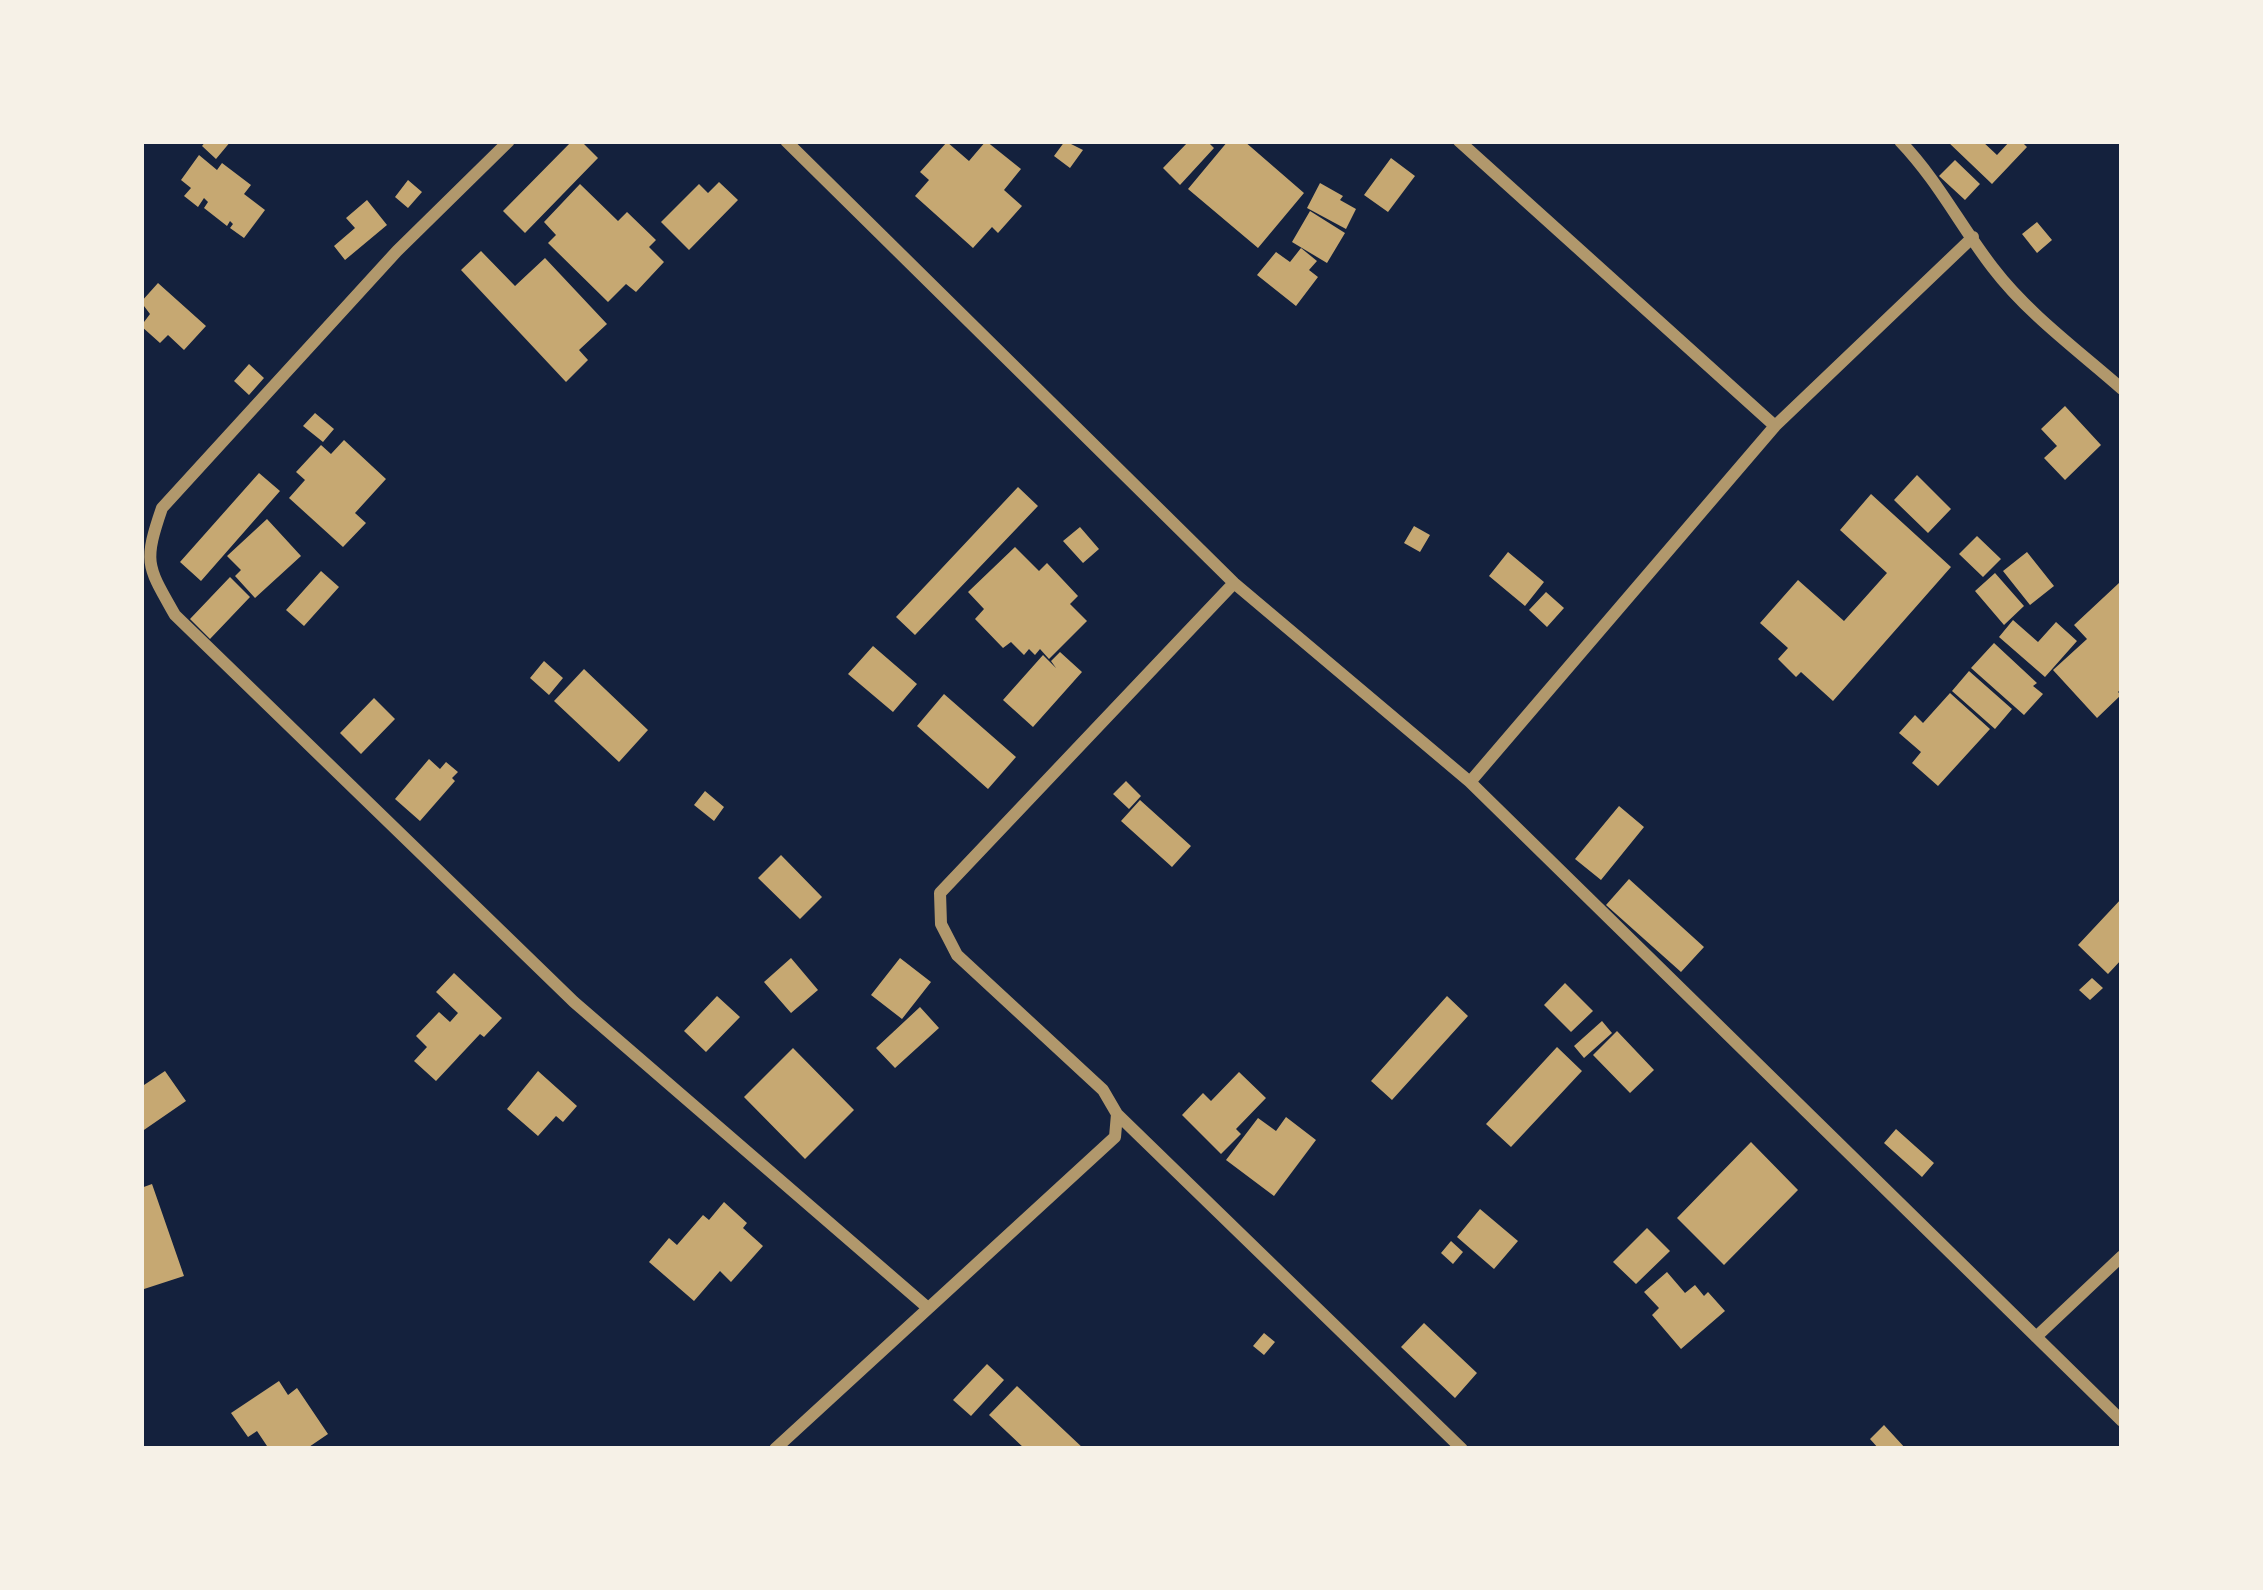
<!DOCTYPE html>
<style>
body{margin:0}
#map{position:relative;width:2263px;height:1590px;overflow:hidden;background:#14213d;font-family:Helvetica,sans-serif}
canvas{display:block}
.frame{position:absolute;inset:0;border:144px solid #f6f1e7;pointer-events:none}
</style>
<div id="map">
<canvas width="2263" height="1590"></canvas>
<div class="frame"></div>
</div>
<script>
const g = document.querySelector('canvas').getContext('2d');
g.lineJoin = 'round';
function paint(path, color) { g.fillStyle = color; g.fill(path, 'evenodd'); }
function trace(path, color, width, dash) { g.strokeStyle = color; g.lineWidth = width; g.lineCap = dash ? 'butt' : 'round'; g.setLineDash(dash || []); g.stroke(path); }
paint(new Path2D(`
 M206,141H231L216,159L202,146Z
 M572,141H581L598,158L525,233L503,211Z
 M986,141L1021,169L1004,190L1022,206L998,233L992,227L973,248L915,196L929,180L920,172L947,142L969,161Z
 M1065,141L1083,150L1070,168L1054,156Z
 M1189,141H1207L1214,148L1180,185L1163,168Z
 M1228,141H1244L1304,193L1258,248L1188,189Z
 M1947,141H1982L1997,155L2010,141H2021L2027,147L1992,184Z
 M199,155L217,170L222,163L251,185L244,194L265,210L244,238L230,228L233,224L230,221L227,226L204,208L208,202L204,198L198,207L184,196L191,188L181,180Z
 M1391,158L1415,176L1388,212L1364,195Z
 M1955,160L1980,184L1965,200L1939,176Z
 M408,180L422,192L408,208L395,197Z
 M719,182L738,200L689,250L661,222L699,184L708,193Z
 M1320,183L1343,196L1340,200L1356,209L1346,229L1307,208Z
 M580,184L618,221L627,212L656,240L649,247L664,262L636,292L626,284L608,302L548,243L556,235L544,222Z
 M367,200L387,225L345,260L334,246L355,228L346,218Z
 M1310,211L1345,233L1327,263L1292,242Z
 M2037,222L2052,240L2037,253L2022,234Z
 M1301,248L1317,261L1309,270L1318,277L1296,306L1257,275L1276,252L1290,262Z
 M481,251L515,286L545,258L607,324L579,350L588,360L566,382L461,270Z
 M158,283L206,326L184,350L168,335L160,343L141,326L150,314L141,302Z
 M249,364L264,378L249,395L234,381Z
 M2065,406L2101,445L2065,480L2044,458L2057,446L2041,429Z
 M315,413L334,429L323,442L303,426Z
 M344,440L386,479L355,513L366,523L343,547L289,498L305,480L296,472L321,445L331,454Z
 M259,473L280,491L201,581L180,562Z
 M1917,475L1951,509L1928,533L1894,500Z
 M1018,487L1038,506L915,635L896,617Z
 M1871,494L1951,567L1833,701L1801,672L1796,677L1778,659L1788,648L1760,623L1798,580L1844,621L1887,573L1840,530Z
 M267,519L301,556L255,598L235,576L241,570L227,556Z
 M1414,526L1430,535L1420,552L1404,543Z
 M1080,527L1099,549L1083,563L1063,541Z
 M1977,536L2001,559L1983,577L1959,554Z
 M1015,547L1039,571L1047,563L1078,596L1070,604L1087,621L1049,659L1040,649L1035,655L1029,649L1024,655L1011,642L1003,648L975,619L984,609L968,592Z
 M1508,552L1544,582L1525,606L1489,576Z
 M2027,552L2054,586L2030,605L2003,571Z
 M321,571L339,587L304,626L286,610Z
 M1995,573L2024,606L2004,625L1975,591Z
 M230,577L250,597L210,639L190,619Z
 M2119,583L2122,688L2118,692L2121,695L2097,718L2053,670L2087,639L2074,625Z
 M1546,592L1564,608L1547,627L1529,610Z
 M2013,620L2038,642L2056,622L2077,641L2045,677L1999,637Z
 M1994,643L2037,683L2033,686L2043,694L2024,715L1971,668Z
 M873,646L917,684L893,712L848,674Z
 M1060,652L1082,672L1033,727L1003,700L1043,655L1056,668L1051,661Z
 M544,661L563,678L549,695L530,678Z
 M584,669L648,730L619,762L554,701Z
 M1969,671L2012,709L1995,729L1952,691Z
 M1950,693L1990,729L1938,786L1912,763L1921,752L1899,733L1915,715L1923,723Z
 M944,694L1016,757L988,789L917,726Z
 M374,698L395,719L361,754L340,733Z
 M429,759L440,769L446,762L458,772L452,778L455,781L420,821L395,799Z
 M1126,781L1141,796L1129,809L1113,794Z
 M705,791L724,807L714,821L694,805Z
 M1140,800L1191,846L1172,867L1121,821Z
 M1619,806L1644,827L1601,880L1575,859Z
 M781,855L822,897L800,919L758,878Z
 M1629,879L1704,947L1681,972L1606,905Z
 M2122,898V959L2108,974L2078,945Z
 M791,958L818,990L791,1013L764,982Z
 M900,958L931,982L902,1019L871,995Z
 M454,973L502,1018L484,1037L480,1034L436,1081L414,1061L427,1047L416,1036L439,1012L450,1022L458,1013L436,992Z
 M2092,978L2103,988L2090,1000L2079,990Z
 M1565,983L1593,1011L1571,1032L1544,1005Z
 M717,996L740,1017L706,1052L684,1031Z
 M1447,996L1468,1016L1392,1100L1371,1081Z
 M920,1007L939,1028L895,1068L876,1048Z
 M1602,1021L1612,1033L1584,1058L1574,1046Z
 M1617,1031L1654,1070L1630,1093L1593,1055Z
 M1557,1047L1582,1071L1511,1147L1486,1124Z
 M793,1048L854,1110L805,1159L744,1097Z
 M165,1071L186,1101L141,1132V1087Z
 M538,1071L577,1106L563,1122L556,1116L538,1136L507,1109Z
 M1239,1072L1266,1098L1236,1129L1241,1134L1221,1154L1182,1115L1203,1093L1211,1101Z
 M1286,1117L1316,1140L1274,1196L1226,1160L1258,1118L1276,1131Z
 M1896,1129L1934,1163L1922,1177L1884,1143Z
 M1751,1142L1798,1190L1724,1265L1677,1218Z
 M152,1184L184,1276L141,1290V1188Z
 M724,1202L747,1223L743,1228L763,1246L731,1282L720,1271L694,1301L649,1262L669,1238L677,1245L703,1215L709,1220Z
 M1480,1209L1518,1241L1494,1269L1457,1237Z
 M1647,1228L1670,1251L1636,1284L1613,1262Z
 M1451,1241L1463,1252L1453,1264L1441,1253Z
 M1667,1272L1685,1293L1695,1285L1704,1296L1708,1292L1725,1311L1681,1349L1652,1315L1659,1308L1644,1292Z
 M1424,1323L1477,1373L1455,1398L1401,1347Z
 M1264,1333L1275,1342L1264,1355L1253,1346Z
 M987,1364L1004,1380L971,1416L953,1400Z
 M279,1381L288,1395L297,1388L328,1434L306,1449H269L257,1431L248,1437L231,1413Z
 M1017,1386L1084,1449H1025L989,1415Z
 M1884,1425L1906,1449H1879L1870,1439Z`), '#c6a872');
trace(new Path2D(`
 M509,141L397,251L162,508C143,563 147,566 175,615L574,1002L928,1308
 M786,141L1234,583L1470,782L2122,1421
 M1459,141L1775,426L1470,782
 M1900,141C1939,182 1959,224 1993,268C2028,314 2079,351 2122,389
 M1775,426L1973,237
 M1117,1114L1462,1449
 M2036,1337L2122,1256
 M775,1449L1115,1137L1117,1114L1103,1090L957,955L941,924L940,893L1234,583`), '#b1986c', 12);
</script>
